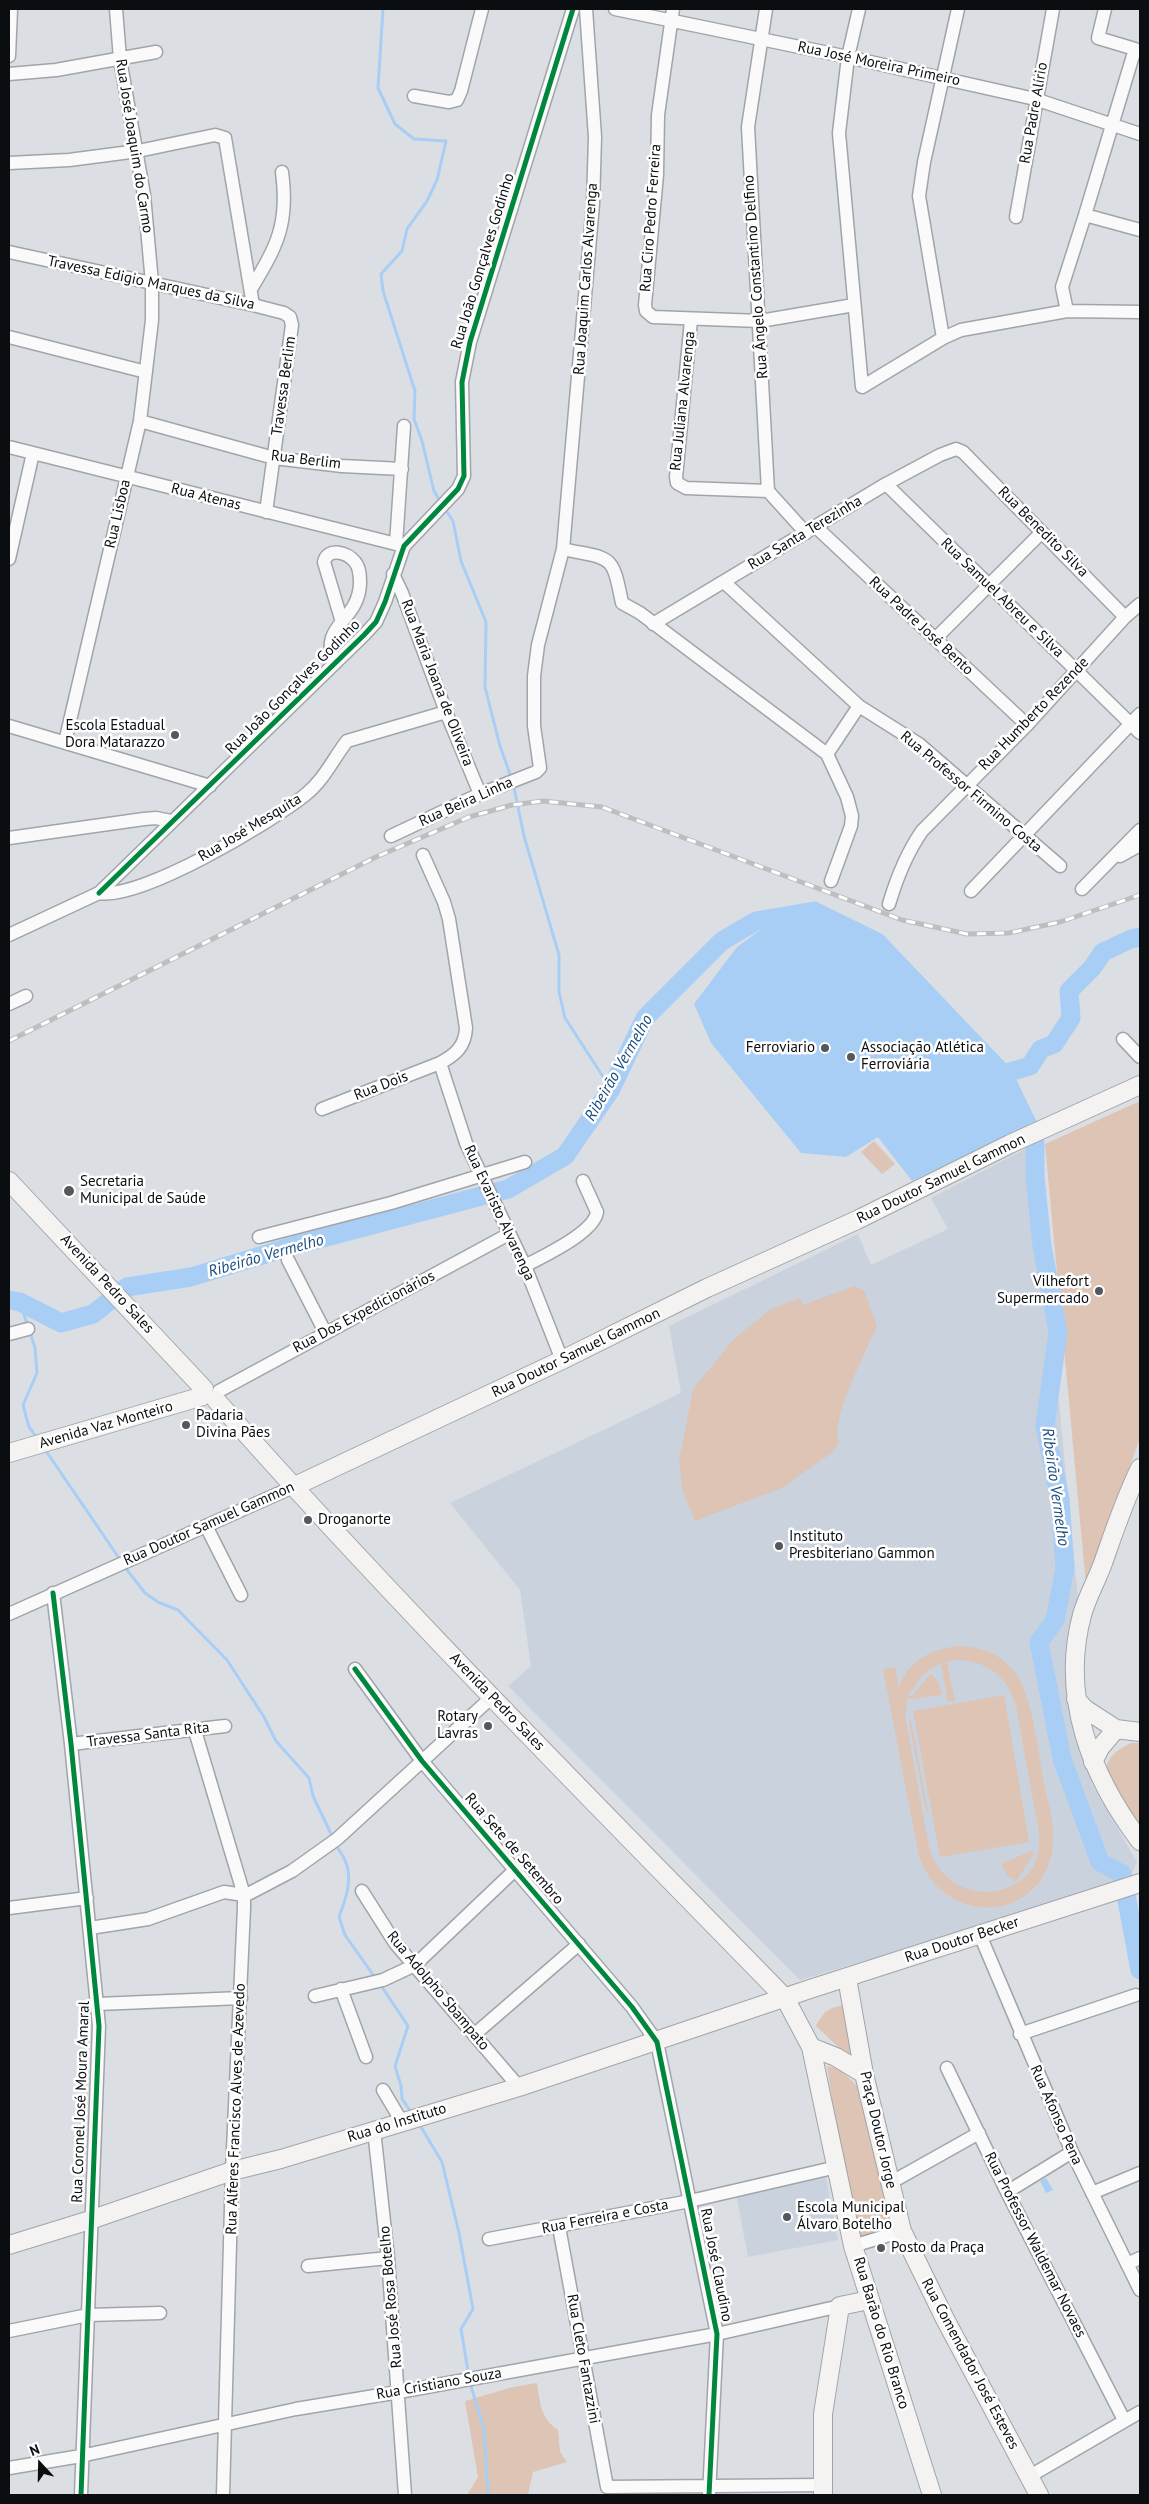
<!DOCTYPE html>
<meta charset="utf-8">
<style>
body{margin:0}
#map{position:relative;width:1149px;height:2504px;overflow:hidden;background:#dbdfe4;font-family:"PT Sans",sans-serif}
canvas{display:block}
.frame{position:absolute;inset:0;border:10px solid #0b0e11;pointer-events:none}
.north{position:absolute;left:15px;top:2439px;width:50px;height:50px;-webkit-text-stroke:4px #fff;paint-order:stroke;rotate:339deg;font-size:14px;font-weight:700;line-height:20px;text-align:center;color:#0b0e11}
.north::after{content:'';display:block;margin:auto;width:18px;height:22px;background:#0b0e11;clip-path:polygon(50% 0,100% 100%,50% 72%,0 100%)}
</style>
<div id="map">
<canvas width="1149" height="2504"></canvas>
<div class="frame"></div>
<div class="north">N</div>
</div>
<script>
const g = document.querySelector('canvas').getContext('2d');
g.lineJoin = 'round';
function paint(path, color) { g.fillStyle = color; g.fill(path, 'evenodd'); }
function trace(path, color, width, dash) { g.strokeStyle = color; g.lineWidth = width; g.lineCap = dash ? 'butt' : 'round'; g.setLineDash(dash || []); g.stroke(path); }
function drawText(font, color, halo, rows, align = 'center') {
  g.font = font + ' "PT Sans",sans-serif'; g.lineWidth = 5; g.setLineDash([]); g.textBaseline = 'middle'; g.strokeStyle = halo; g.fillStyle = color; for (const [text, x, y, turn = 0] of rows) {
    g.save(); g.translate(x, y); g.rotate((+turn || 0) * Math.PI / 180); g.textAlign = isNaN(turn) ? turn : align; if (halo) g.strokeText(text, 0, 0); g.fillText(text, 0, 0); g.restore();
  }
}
paint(new Path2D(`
 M1027,1148L1057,1382L1078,1599L1075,1715L1092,1784L1137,1862L1127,1883L800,1980L508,1686L531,1666L520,1590L450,1503L681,1393L669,1326L858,1234L871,1265L948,1229L931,1198Z
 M826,2177L838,2240L748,2257L736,2194Z`), '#cad3dd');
paint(new Path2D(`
 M1140,1101V1438L1086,1585L1045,1144Z
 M874,1141L895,1164L882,1174L861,1152Z
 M854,1286L864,1290L877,1326C867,1349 830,1420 839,1441L834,1451L782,1488L695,1521L683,1492L679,1461L693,1389L733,1340L771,1309L800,1298L803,1305Z
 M959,1646C982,1647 1002,1654 1015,1673C1033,1696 1038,1753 1044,1783C1047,1801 1054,1820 1053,1839C1053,1849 1051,1859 1047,1869C1017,1930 934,1914 918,1852L883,1669L895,1667L899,1687C907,1661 934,1648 959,1646ZM956,1660C986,1660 1008,1676 1016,1706L1039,1833C1047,1902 948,1915 929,1847L905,1716L908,1698L910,1699L942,1695L939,1683L931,1674L912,1696H908L922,1675L941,1663L948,1702L955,1701L947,1662Z
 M1004,1695L1029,1842L940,1857L913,1711Z
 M911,1721L928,1810L926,1811L909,1722Z
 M1131,1743H1140V1833L1106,1768C1109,1755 1119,1749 1131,1743Z
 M1031,1851L1034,1853L1016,1882L1007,1875L1001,1864Z
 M846,2005L857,2065L816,2026C823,2011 830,2007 846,2005Z
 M827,2066L840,2069L862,2091L897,2232L858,2244L841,2156Z
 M537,2383C540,2402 540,2418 558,2430L560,2452L567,2462L533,2472L528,2495H467L478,2477L465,2401L513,2387Z`), '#ddc4b4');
paint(new Path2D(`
 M814,917L865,940L993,1071L1020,1130L912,1181L878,1137L846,1157L801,1153L711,1043L694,1004L737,947L771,922Z
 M1046,2178L1053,2190L1046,2193L1040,2181Z`), '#a9cef5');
trace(new Path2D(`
 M383,9L378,88L395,124L414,139L446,141L437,180L427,201L407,229L402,251L381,274L383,291L415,391L414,419L422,441L434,491L440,501
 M445,509L453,521L461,561L486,622L485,687L500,746L511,777
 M513,783L524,836L559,955V992L565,1018L611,1089
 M20,1302L35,1348L37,1373L23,1405L29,1427L38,1439
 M44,1448L121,1561
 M124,1566L145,1593L158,1602L178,1610L227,1660L264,1717L276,1741L309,1778L313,1796L333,1838
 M336,1844C338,1849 341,1853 344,1858C354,1878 346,1898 339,1917L345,1935L376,1979
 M380,1984L408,2026L395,2066L401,2086L402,2099L412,2113
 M418,2122L442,2162L459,2233L473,2309L461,2329L469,2377
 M470,2383L484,2429L488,2495`), '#a9cef5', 3);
trace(new Path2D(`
 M1003,1074L1035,1140V1177L1042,1246L1058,1332L1045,1426L1060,1499L1065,1568L1055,1620L1039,1642L1062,1759L1100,1862L1122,1874L1140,1970
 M9,1300L20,1302L61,1323L93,1314L127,1287L191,1277L296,1245L508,1189L565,1156L611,1089L645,1018L722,941L756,921L814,911L877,942L1003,1074L1030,1066L1041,1049L1054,1044L1071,1018L1069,991L1092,968L1103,952L1131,939L1140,937`), '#a9cef5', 19);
const street = new Path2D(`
 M615,9L848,57L1035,99L1140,134
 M673,9L658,115L657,175L645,305L646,311L653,317L760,321L854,305
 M766,9L748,127L768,491L806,533
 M859,9L848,57L839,133L862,387L943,338L961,330L1067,311L1062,287L1085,215
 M1105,9L1098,38L1135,49L1085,215L1140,230
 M9,56L11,9
 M9,74L56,70L156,52
 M414,96L449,102L457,100L461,91L482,9
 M9,163L69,160L138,151L215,135L225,138L253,305
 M1016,217L1053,9
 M9,252L253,305L284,313L290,317L292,325L266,512
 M251,289C277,246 289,224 282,172
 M1067,311L1140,312
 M691,320L676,477L677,483L686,488L768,491
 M9,337L146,372
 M943,338L919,196L924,162L958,9
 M140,421L274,458L342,466L402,469
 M9,447L404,546
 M886,484L1140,733
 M816,527L1027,725
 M396,544L404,426
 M563,549C612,560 612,552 622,603L640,613L827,754L847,797L852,816L851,826L831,881
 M9,559L33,453
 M393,574L402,593L446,712L480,794
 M724,582L859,706L919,744L1060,866
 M653,624L886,484L940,455L956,449L963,452L1125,617
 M935,639L1042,532
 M334,664C319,623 358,623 360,584C360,577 360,568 355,562C348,553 328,546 324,562L342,622
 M9,726L210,786
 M65,742L140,421L152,320V283L144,195L120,59L116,9
 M827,754L859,706
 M391,836L480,794L536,772L540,768L534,726V676L538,645L563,549L593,204L595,137L586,9
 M9,838L144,819L156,818L171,821
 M1120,856L1140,845
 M1082,889L1140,830
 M971,891L1140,714
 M99,893L364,635L376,622L385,602L404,546L458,489L464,476L462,382L470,342L573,9
 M889,904C897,877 906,854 922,831L1027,725L1125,617L1140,604
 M9,935L99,893C141,900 270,823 305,795C324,780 333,759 347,741L446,712
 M9,1004L26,996
 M1123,1039L1140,1057
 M440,1063L466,1143L525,1266L562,1360
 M322,1109L440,1063C455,1055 465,1047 466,1028L449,919L444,902L423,855
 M259,1237L391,1203L525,1162
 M288,1260L325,1332
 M525,1266C543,1256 594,1233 597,1212L583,1181
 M9,1334L28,1329
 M219,1391L509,1234
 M206,1526L241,1595
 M53,1593L71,1744L99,2026L81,2495
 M9,1614L293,1487
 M355,1669L422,1761L632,2007L657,2042L717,2334L709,2495
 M195,1731L244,1895V1908L232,2171L223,2495
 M71,1744L225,1726
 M362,1891L395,1943L519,2087
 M9,1908L87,1898
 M90,1928L148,1919L224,1892L244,1895L250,1893L292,1871L337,1839L492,1697
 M980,1935L1072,2152L1140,2290
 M341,1989L366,2057
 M315,1996L383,1980L415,1965L516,1869
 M98,2004L241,1998
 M475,2034L579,1944
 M1020,2034L1136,1995
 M947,2068L1007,2192L1124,2420
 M383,2090L402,2122
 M374,2130L388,2258L405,2495
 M890,2183L979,2133
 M1007,2192L1072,2152
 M1092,2193L1140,2173
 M559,2227L607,2487L822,2485
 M489,2239L690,2201L837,2167
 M853,2246L902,2231
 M1127,2264L1140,2258
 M308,2266L388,2258
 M9,2331L88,2315L160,2313
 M9,2468L81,2456L296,2409L399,2392L717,2334L840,2306
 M1030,2476L1140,2412`);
const secondary = new Path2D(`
 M9,1181L204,1389
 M216,1400C398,1606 593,1801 785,1998L811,2047L853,2246L932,2495
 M9,1453L203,1396
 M1140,1468C1124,1501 1115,1529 1103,1563C1097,1580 1087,1597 1082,1615C1060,1697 1091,1776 1140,1841
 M293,1487L562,1360L707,1288L857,1220L1010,1144L1140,1085
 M1076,1699L1085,1709L1116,1729L1140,1732
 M1093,1762L1100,1748L1116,1729
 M847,1978L864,2074L902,2231L945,2319L1039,2495
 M811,2047L836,2057L864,2074
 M9,2245L90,2220L232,2171L281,2159L519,2087L810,1989L1140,1883
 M823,2495V2414L840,2306L869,2300`);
trace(street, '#a1a4a8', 15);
trace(secondary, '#a1a4a8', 20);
trace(street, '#fafafb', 12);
trace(secondary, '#f5f3f2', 18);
const rail = new Path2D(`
 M9,1041L376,857L469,817L512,805L543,801L602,807L902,920L967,934L1009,933L1060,922L1140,895`);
trace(rail, '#bdbfbf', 5);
trace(rail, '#fff', 3, [9]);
trace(new Path2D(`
 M99,893L364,635L376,622L385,602L404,546L458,489L464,476L462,382L470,342L573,9
 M53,1593L71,1744L99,2026L81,2495
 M355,1669L422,1761L632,2007L657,2042L717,2334L709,2495`), '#00873e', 5);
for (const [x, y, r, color] of [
 [175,735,5,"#54575b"],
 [825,1048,5,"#54575b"],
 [851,1057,5,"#54575b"],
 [69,1191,6,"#54575b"],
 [1099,1291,5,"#54575b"],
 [186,1425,5,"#54575b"],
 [308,1520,5,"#54575b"],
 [779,1546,5,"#54575b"],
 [488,1726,5,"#54575b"],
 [787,2217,5,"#54575b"],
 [881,2248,5,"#54575b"]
]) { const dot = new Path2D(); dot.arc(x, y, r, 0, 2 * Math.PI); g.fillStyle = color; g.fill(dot); trace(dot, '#fff', 2); }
drawText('15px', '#0b0e11', '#fff', [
 ["Rua José Moreira Primeiro",879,64,12],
 ["Rua Padre Alírio",1034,113,-80],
 ["Rua José Joaquim do Carmo",134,146,81],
 ["Rua Ciro Pedro Ferreira",651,218,-86],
 ["Rua João Gonçalves Godinho",483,261,-73],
 ["Rua Ângelo Constantino Delfino",756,277,-94],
 ["Rua Joaquim Carlos Alvarenga",586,279,-86],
 ["Travessa Edigio Marques da Silva",151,283,12],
 ["Travessa Berlim",284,386,-82],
 ["Rua Juliana Alvarenga",683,401,-84],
 ["Rua Berlim",306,460,7],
 ["Rua Atenas",206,497,14],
 ["Rua Lisboa",118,514,-77],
 ["Rua Benedito Silva",1043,532,45],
 ["Rua Santa Terezinha",805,533,-31],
 ["Rua Samuel Abreu e Silva",1002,598,44],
 ["Rua Padre José Bento",921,626,43],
 ["Rua Maria Joana de Oliveira",437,683,69],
 ["Rua João Gonçalves Godinho",293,687,-45],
 ["Rua Humberto Rezende",1034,714,-46],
 ["Rua Professor Firmino Costa",971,792,40],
 ["Rua Beira Linha",466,802,-24],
 ["Rua José Mesquita",250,828,-31],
 ["Rua Dois",381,1086,-21],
 ["Rua Doutor Samuel Gammon",941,1179,-26],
 ["Rua Evaristo Alvarenga",499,1213,65],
 ["Avenida Pedro Sales",107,1284,47],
 ["Rua Dos Expedicionários",364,1312,-28],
 ["Rua Doutor Samuel Gammon",576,1353,-26],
 ["Avenida Vaz Monteiro",106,1425,-16],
 ["Rua Doutor Samuel Gammon",209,1524,-24],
 ["Avenida Pedro Sales",497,1702,46],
 ["Travessa Santa Rita",148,1735,-7],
 ["Rua Sete de Setembro",514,1849,49],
 ["Rua Doutor Becker",962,1940,-18],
 ["Rua Adolpho Sbampato",438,1991,50],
 ["Rua Coronel José Moura Amaral",81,2102,-88],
 ["Rua Alferes Francisco Alves de Azevedo",236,2109,-88],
 ["Rua Afonso Pena",1056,2115,66],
 ["Rua do Instituto",397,2123,-17],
 ["Praça Doutor Jorge",878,2130,77],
 ["Rua Ferreira e Costa",605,2217,-11],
 ["Rua Professor Waldemar Novaes",1035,2245,63],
 ["Rua José Claudino",716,2265,79],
 ["Rua José Rosa Botelho",391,2297,-95],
 ["Rua Barão do Rio Branco",881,2333,73],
 ["Rua Cleto Fantazzini",583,2359,80],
 ["Rua Comendador José Esteves",970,2364,62],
 ["Rua Cristiano Souza",439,2384,-10]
]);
drawText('15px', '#0b0e11', '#fff', [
 ["Escola Estadual",165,726,"right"],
 ["Dora Matarazzo",165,743,"right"],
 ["Ferroviario",815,1048,"right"],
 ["Associação Atlética",861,1048],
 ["Ferroviária",861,1065],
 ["Secretaria",80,1182],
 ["Municipal de Saúde",80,1199],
 ["Vilhefort",1089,1282,"right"],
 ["Supermercado",1089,1299,"right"],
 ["Padaria",196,1416],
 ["Divina Pães",196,1433],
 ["Droganorte",318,1520],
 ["Instituto",789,1537],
 ["Presbiteriano Gammon",789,1554],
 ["Rotary",478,1717,"right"],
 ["Lavras",478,1734,"right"],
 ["Escola Municipal",797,2208],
 ["Álvaro Botelho",797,2225],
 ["Posto da Praça",891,2248]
], 'left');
drawText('italic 16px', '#1a4c7e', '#fff', [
 ["Ribeirão Vermelho",619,1068,-60],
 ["Ribeirão Vermelho",266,1256,-16],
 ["Ribeirão Vermelho",1055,1487,82]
]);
</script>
